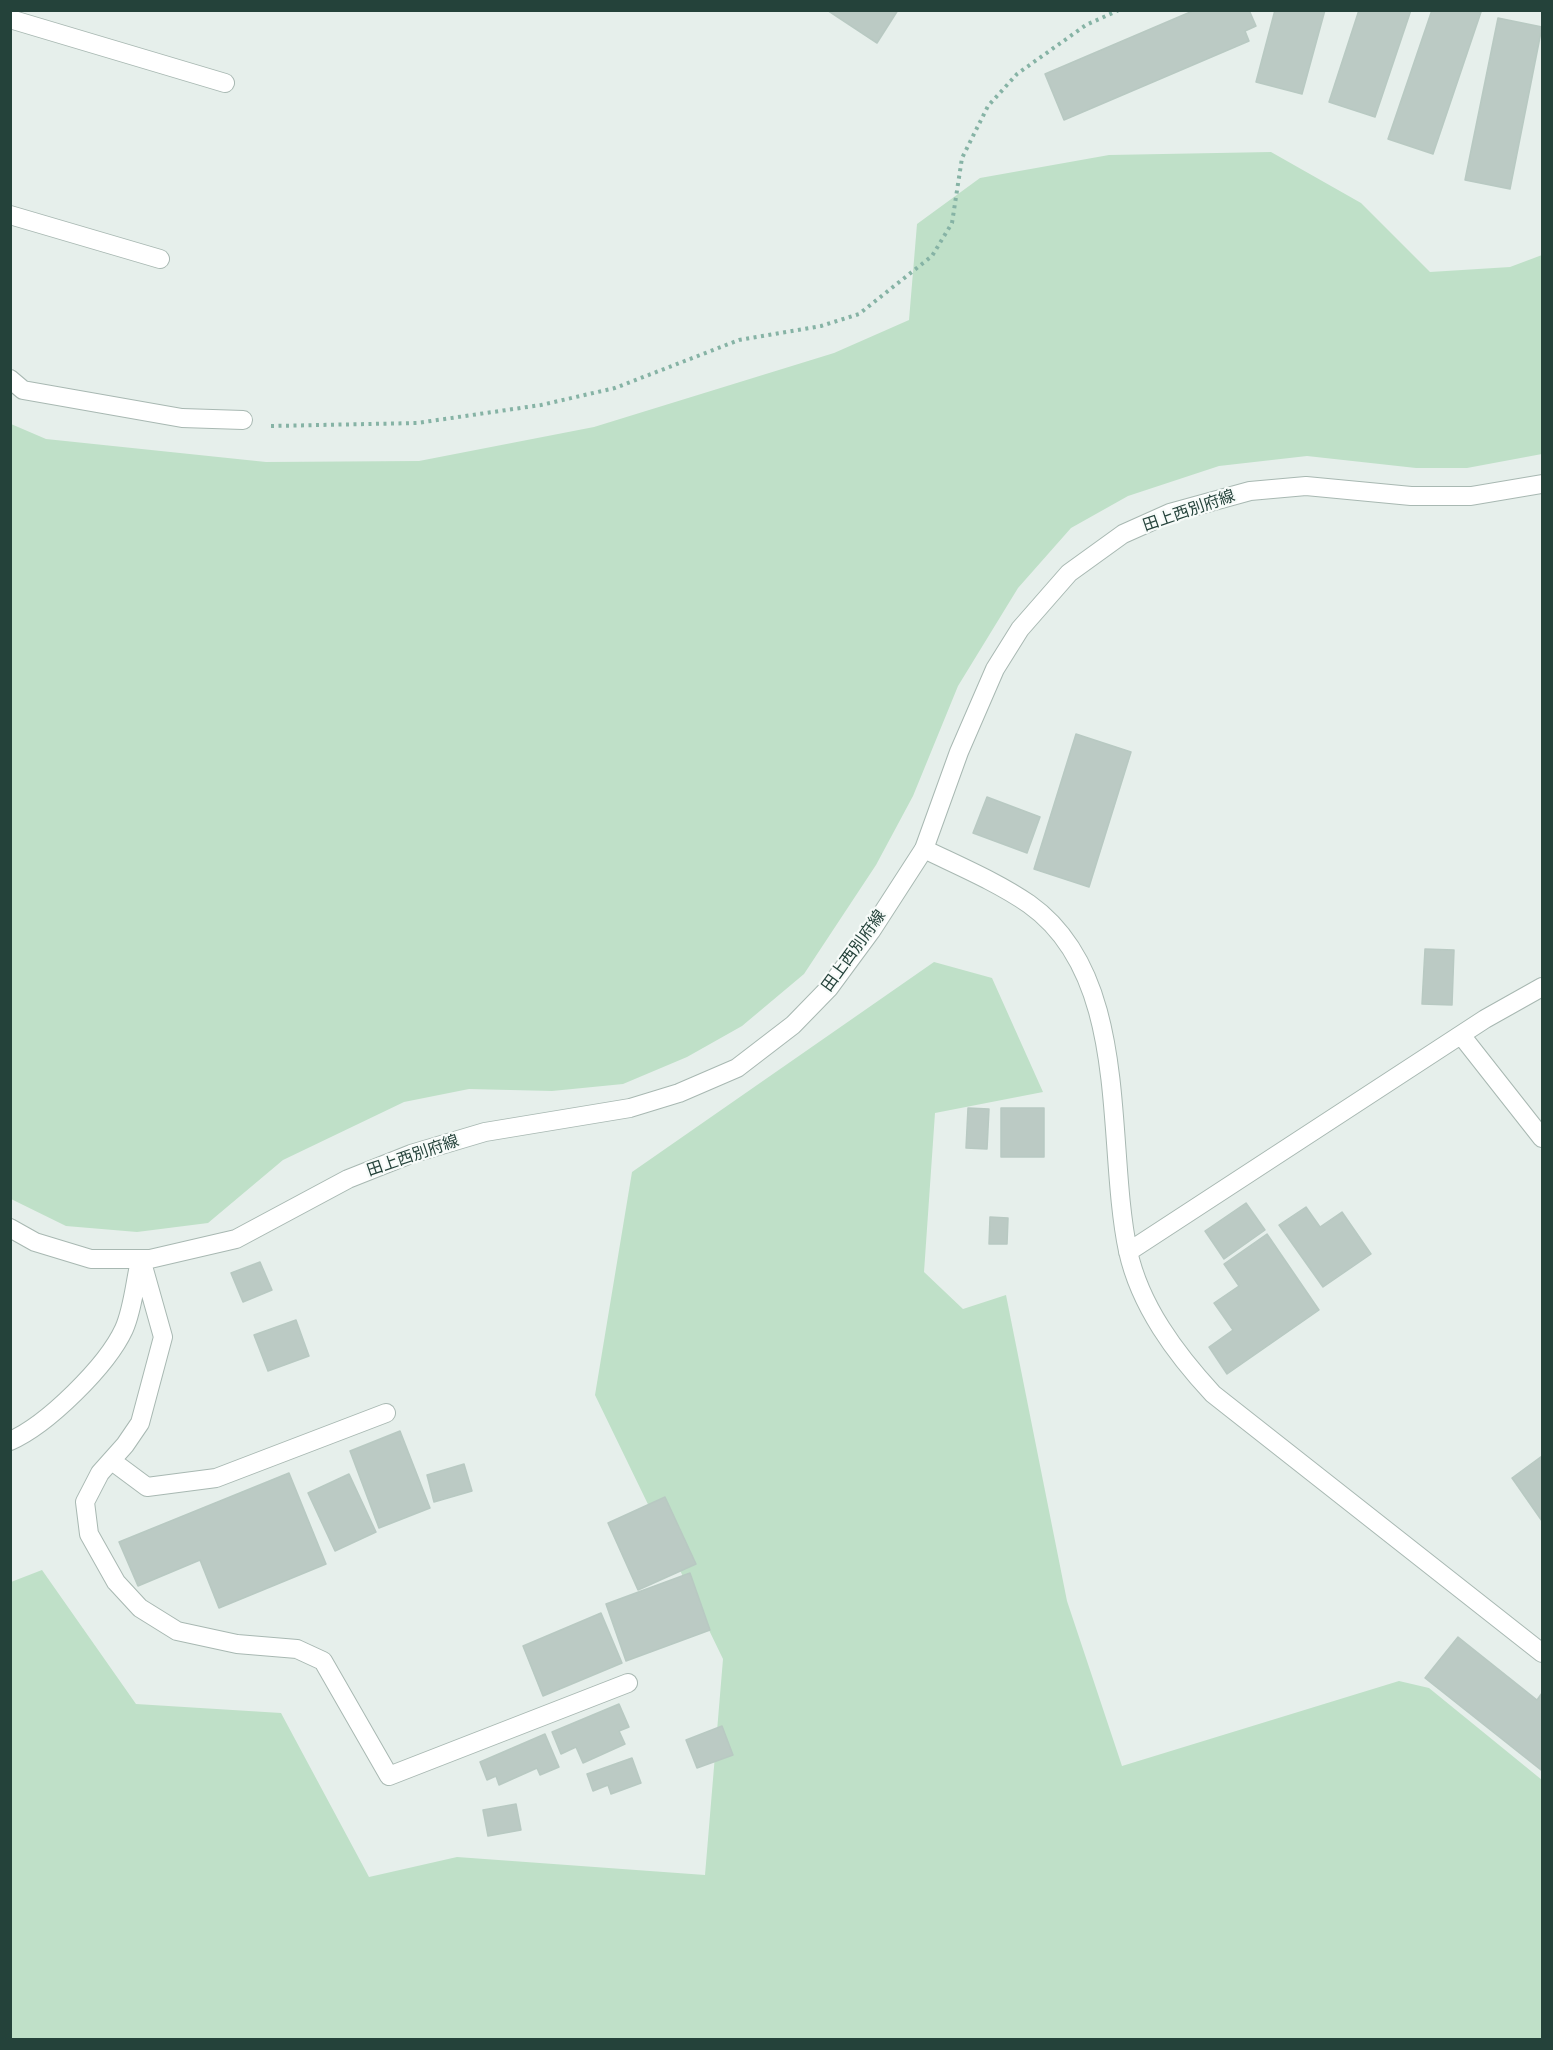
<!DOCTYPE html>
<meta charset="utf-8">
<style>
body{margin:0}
#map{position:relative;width:1553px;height:2050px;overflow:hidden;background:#e6efeb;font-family:"IBM Plex Sans",sans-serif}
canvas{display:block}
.frame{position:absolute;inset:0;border:12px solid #24423a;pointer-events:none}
</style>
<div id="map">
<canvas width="1553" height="2050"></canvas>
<div class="frame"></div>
</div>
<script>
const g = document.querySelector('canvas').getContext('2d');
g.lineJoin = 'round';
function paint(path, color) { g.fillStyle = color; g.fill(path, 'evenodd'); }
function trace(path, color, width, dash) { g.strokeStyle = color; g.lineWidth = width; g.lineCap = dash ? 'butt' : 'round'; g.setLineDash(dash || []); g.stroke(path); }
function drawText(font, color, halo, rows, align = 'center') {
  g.font = font + ' "IBM Plex Sans","Noto Sans JP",sans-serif'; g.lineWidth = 4.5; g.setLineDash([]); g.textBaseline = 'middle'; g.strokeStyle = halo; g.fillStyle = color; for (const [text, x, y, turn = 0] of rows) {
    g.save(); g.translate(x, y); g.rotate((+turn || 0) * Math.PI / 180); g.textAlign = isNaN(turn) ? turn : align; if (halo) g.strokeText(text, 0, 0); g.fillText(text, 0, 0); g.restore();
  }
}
paint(new Path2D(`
 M1271,152L1361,203L1430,272L1510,267L1542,255V454L1467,468H1416L1307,456L1219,466L1128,496L1071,528L1018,588L958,686L913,796L876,865L804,974L742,1026L687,1057L623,1084L552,1091L469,1089L404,1102L283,1160L208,1223L137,1232L66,1226L11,1199V424L46,439L266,462L419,461L594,427L834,353L909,320L917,224L980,178L1109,155Z
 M934,962L992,978L1043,1092L935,1113L924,1272L963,1309L1006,1295L1067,1601L1122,1766L1399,1681L1429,1688L1542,1780V2039L11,2040V1582L42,1570L136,1704L281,1713L369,1877L457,1857L705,1875L723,1659L595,1395L632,1172Z`), '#bfe0c8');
const building = new Path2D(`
 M827,10H898L877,43Z
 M1195,10H1249L1256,26L1245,31L1249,41L1064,120L1045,74Z
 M1275,10H1325L1302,94L1256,82Z
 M1359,10H1411L1375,117L1329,102Z
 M1432,10L1481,12L1433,154L1388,139Z
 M1498,18L1542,27L1510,189L1465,180Z
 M1076,734L1131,752L1089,887L1034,869Z
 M987,797L1040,817L1027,853L973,833Z
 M1425,949L1454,950L1452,1005L1422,1004Z
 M968,1108L989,1109L987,1149L966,1148Z
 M1001,1108H1044V1157H1001Z
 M1246,1203L1265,1230L1224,1259L1205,1231Z
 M1306,1207L1320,1227L1342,1212L1371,1254L1323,1287L1279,1225Z
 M990,1217L1008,1218L1007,1244H989Z
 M1267,1234L1319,1310L1227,1374L1209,1347L1233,1330L1214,1303L1239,1286L1224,1264Z
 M260,1262L272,1290L243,1302L231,1273Z
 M296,1320L309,1356L268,1371L254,1335Z
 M400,1431L430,1508L379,1528L350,1451Z
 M1542,1456V1521L1512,1478Z
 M464,1464L472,1491L434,1502L427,1475Z
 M289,1473L326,1564L219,1608L200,1560L138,1586L119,1542Z
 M349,1474L376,1532L335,1551L308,1493Z
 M665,1497L696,1564L638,1590L608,1523Z
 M690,1573L710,1630L626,1661L606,1604Z
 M601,1613L622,1663L543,1696L523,1646Z
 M1458,1637L1537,1700L1542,1693L1541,1770L1425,1678Z
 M619,1704L629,1727L619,1731L625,1744L583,1763L576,1747L561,1754L552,1732Z
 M722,1726L733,1755L697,1768L686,1740Z
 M545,1734L559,1767L540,1775L537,1768L499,1785L496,1776L487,1780L480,1762Z
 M632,1758L641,1783L611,1794L608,1785L593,1791L587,1774Z
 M516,1804L521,1830L488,1836L483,1810Z`);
paint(building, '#bbcac4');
trace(building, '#b8c9c2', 1.5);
const minor = new Path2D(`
 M10,19L225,83
 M10,215L160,259
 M10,379L23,390L182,418L243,420
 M924,849C959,866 997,882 1029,904C1132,977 1105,1142 1128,1251C1140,1306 1176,1354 1213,1394L1542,1653
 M1461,1035L1542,1138
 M1128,1252L1485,1019L1542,987
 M141,1259L163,1337L140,1423L125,1445L100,1473L85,1502L89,1534L116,1582L140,1608L177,1631L237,1644L297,1649L323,1661L389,1776L628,1683
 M10,1441C47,1425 107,1366 124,1329C133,1309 135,1282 140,1261
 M112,1461L147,1487L216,1478L386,1413`);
const tertiary = new Path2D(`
 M10,1228L35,1242L91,1259H150L236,1239L348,1179L411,1154L485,1132L630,1108L679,1093L737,1068L793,1025L829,988L871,931L924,849L959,752L995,669L1020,629L1069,573L1123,534L1170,513L1250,491L1306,486L1411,496H1471L1542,484`);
trace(minor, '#a8b8b2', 20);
trace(tertiary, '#a8b8b2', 20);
trace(new Path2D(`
 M271,426L417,423L541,405L615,388L739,340L821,326L859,314L932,256L952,223L962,158L988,106L1017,74L1086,25L1119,10`), '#86b3a5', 4, [3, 4.5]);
trace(minor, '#fff', 18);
trace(tertiary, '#fff', 18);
drawText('16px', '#24423a', '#f7fbf9', [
 ["田上西別府線",1189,511,-19],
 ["田上西別府線",854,951,-54],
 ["田上西別府線",413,1156,-19]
]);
</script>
